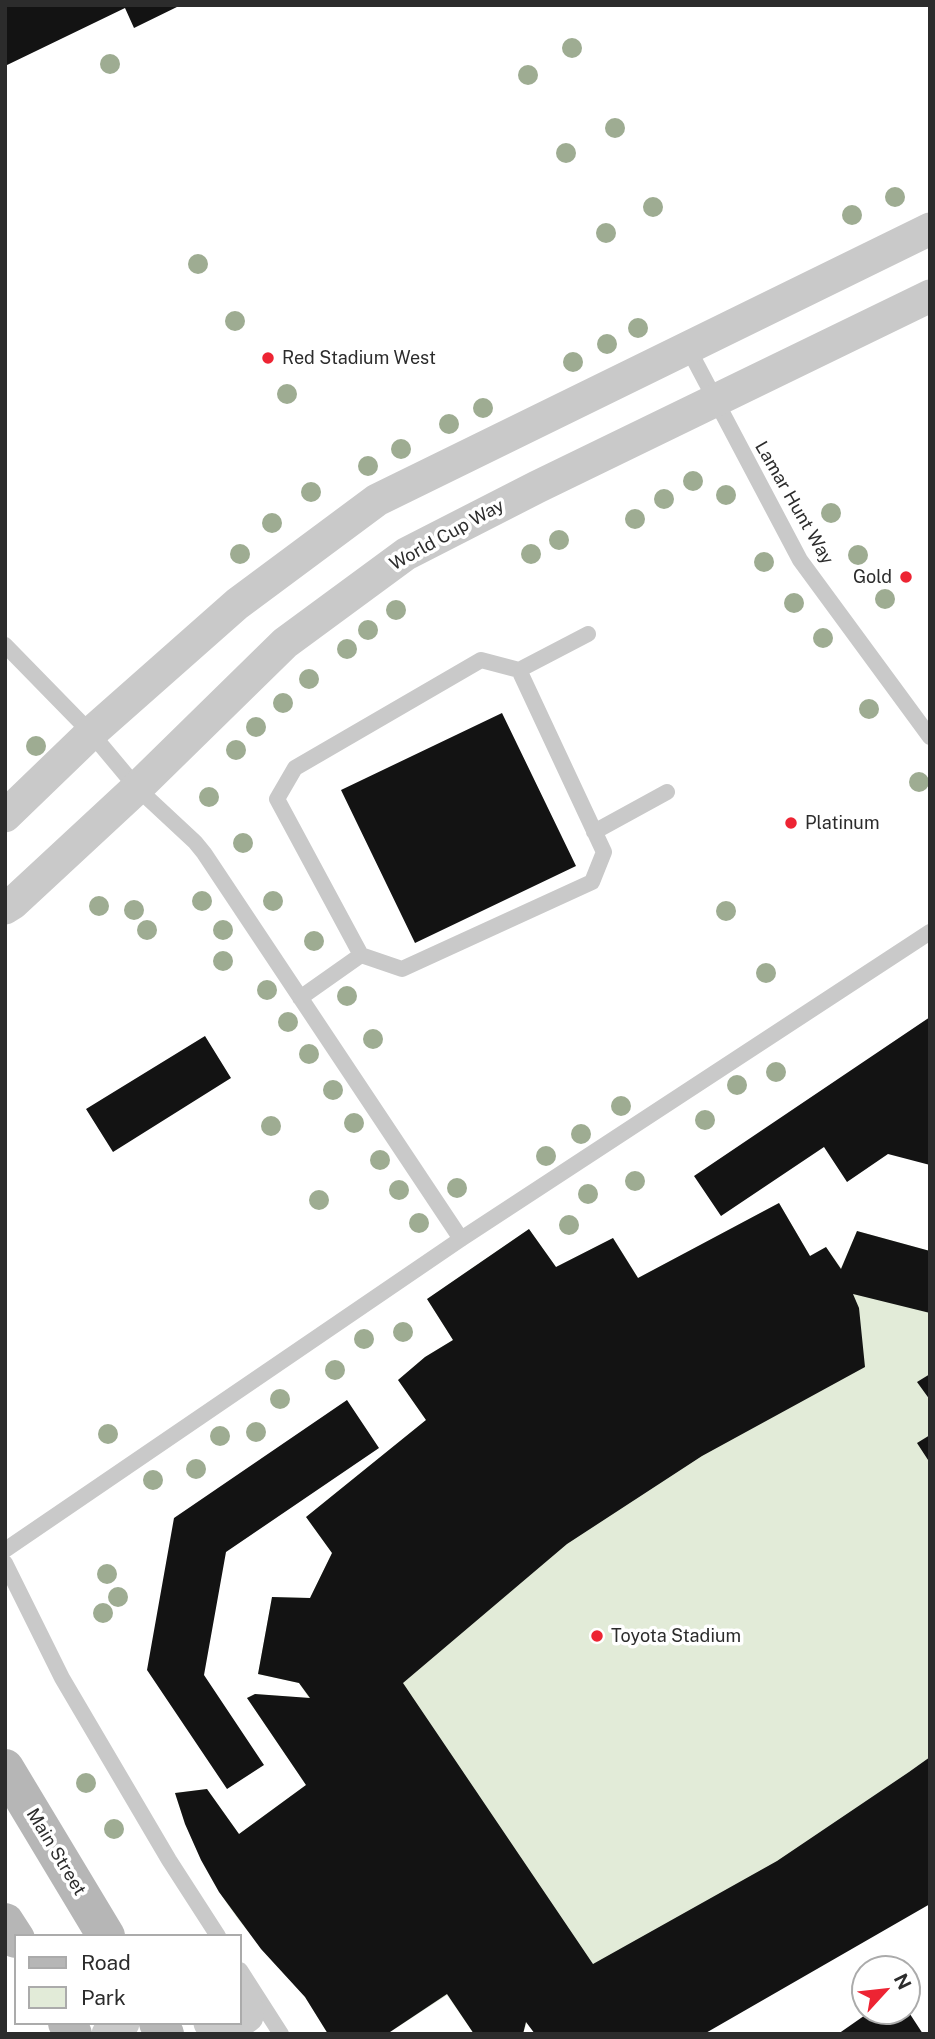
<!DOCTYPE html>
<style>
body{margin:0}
#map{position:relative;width:935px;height:2039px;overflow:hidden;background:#fff;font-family:"Public Sans",sans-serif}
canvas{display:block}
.frame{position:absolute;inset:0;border:7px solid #2c2c2c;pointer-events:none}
.legend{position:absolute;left:14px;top:1934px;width:228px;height:91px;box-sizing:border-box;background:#fff;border:2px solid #ababab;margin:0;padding:9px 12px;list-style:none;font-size:21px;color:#2c2c2c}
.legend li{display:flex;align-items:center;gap:14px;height:35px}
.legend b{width:35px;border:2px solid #ababab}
.north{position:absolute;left:851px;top:1955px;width:70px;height:70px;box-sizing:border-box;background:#fff;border:2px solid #ababab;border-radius:50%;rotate:63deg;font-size:19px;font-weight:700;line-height:28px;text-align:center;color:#2c2c2c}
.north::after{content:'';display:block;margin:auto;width:24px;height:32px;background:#ed2433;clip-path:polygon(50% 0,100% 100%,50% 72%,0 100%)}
</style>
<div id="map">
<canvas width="935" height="2039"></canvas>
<div class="frame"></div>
<ul class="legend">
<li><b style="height:9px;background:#b6b6b6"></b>Road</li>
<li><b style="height:19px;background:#e2ebd8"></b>Park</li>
</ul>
<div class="north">N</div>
</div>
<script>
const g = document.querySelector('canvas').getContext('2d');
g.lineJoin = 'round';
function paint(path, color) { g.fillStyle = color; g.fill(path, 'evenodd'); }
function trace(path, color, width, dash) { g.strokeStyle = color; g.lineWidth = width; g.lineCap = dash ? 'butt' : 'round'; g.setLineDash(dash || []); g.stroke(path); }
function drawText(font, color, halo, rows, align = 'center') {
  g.font = font + ' "Public Sans",sans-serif'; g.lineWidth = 7; g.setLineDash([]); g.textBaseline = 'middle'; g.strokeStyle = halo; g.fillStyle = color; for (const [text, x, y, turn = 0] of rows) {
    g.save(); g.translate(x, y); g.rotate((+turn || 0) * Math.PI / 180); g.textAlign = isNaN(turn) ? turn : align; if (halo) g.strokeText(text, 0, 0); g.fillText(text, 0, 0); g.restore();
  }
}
paint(new Path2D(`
 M779,1203L810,1256L826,1247L841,1268L857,1231L930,1251V1904L527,2022L523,2034H474L447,1995L387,2034H328C320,2022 313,2009 305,1997C284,1970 259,1946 238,1919C209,1880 189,1839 175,1793L207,1789L239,1834L306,1785L247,1698L255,1694L309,1698L299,1683L258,1674L272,1597L310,1598L332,1553L306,1517L426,1420L398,1380L425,1357L453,1340L427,1299L529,1229L556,1267L613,1238L638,1278Z`), '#e2ebd8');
paint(new Path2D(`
 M5,5H181L134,28L125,8L5,66Z
 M502,713L576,866L415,943L341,790Z
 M930,1017V1165L888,1154L847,1182L824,1147L721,1216L694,1176Z
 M205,1036L231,1078L113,1152L86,1109Z
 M779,1203L810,1256L826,1247L841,1269L857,1231L930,1251V1313L853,1294L859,1308L865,1367L702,1456L567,1544L403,1683L593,1964L777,1861L909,1772L930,1757V1904L704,2034H535L526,2022L523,2034H474L447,1994L387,2034H328L305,1997L261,1949L219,1892L201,1860L185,1824L175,1793L207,1789L239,1834L306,1785L247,1698L255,1694L310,1698L299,1683L258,1674L272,1597L310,1598L332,1553L306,1517L426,1420L398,1380L425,1357L453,1340L427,1299L529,1229L556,1267L613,1238L638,1278Z
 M930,1374V1400L917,1382Z
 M347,1400L379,1448L226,1552L204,1675L264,1765L227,1789L147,1670L174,1518Z
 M930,1435V1463L917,1443Z
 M871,2011H908L923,2034H838Z`), '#131313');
trace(new Path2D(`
 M688,348L800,560L930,737
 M5,645L91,733L137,788L195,842L204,853L461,1239
 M519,670L588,634
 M594,832L667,792
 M300,998L361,955L277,799L295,768L481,660L519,670L604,852L592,882L402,969L361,955
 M5,1550L461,1239L930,932
 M5,1563L62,1678L169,1860L218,1936
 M240,1970L281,2034`), '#c9c9c9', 16);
trace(new Path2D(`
 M5,816L91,733L237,604L377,500L930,229
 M5,908L13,903L137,788L285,643L406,554L537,487L930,296
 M240,1994L245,1998L247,2016L240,2021
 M210,2023L224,2031L237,2023
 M108,2034L123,2023`), '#c9c9c9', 33);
trace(new Path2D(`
 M5,1768L106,1936
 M5,1922L16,1939
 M67,2023L73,2034
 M158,2023L165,2034`), '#b6b6b6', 38);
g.fillStyle = '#9eac92';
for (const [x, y] of [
 [572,48],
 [110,64],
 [528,75],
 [615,128],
 [566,153],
 [895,197],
 [653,207],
 [852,215],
 [606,233],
 [198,264],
 [235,321],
 [638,328],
 [607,344],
 [573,362],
 [287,394],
 [483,408],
 [449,424],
 [401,449],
 [368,466],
 [693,481],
 [311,492],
 [726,495],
 [664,499],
 [831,513],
 [635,519],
 [272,523],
 [559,540],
 [240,554],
 [531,554],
 [858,555],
 [764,562],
 [885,599],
 [794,603],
 [396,610],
 [368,630],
 [823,638],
 [347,649],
 [309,679],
 [283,703],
 [869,709],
 [256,727],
 [36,746],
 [236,750],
 [919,782],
 [209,797],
 [243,843],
 [202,901],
 [273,901],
 [99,906],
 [134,910],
 [726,911],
 [147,930],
 [223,930],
 [314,941],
 [223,961],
 [766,973],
 [267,990],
 [347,996],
 [288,1022],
 [373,1039],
 [309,1054],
 [776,1072],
 [737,1085],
 [333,1090],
 [621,1106],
 [705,1120],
 [354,1123],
 [271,1126],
 [581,1134],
 [546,1156],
 [380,1160],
 [635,1181],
 [457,1188],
 [399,1190],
 [588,1194],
 [319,1200],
 [419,1223],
 [569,1225],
 [403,1332],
 [364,1339],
 [335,1370],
 [280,1399],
 [256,1432],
 [108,1434],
 [220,1436],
 [196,1469],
 [153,1480],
 [107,1574],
 [118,1597],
 [103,1613],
 [86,1783],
 [114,1829]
]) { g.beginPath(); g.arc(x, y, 10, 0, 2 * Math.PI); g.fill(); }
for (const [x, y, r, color] of [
 [268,358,7,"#ed2433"],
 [906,577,7,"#ed2433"],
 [791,823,7,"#ed2433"],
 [597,1636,7,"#ed2433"]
]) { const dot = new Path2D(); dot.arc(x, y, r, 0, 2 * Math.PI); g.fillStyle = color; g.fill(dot); trace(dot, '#fff', 2.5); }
drawText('18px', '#2c2c2c', '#fff', [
 ["Red Stadium West",282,358],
 ["Gold",892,577,"right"],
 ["Platinum",805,823],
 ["Toyota Stadium",611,1636]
], 'left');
drawText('18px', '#2c2c2c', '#fff', [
 ["Lamar Hunt Way",794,503,60],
 ["World Cup Way",447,535,-29],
 ["Main Street",56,1852,59]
]);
</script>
